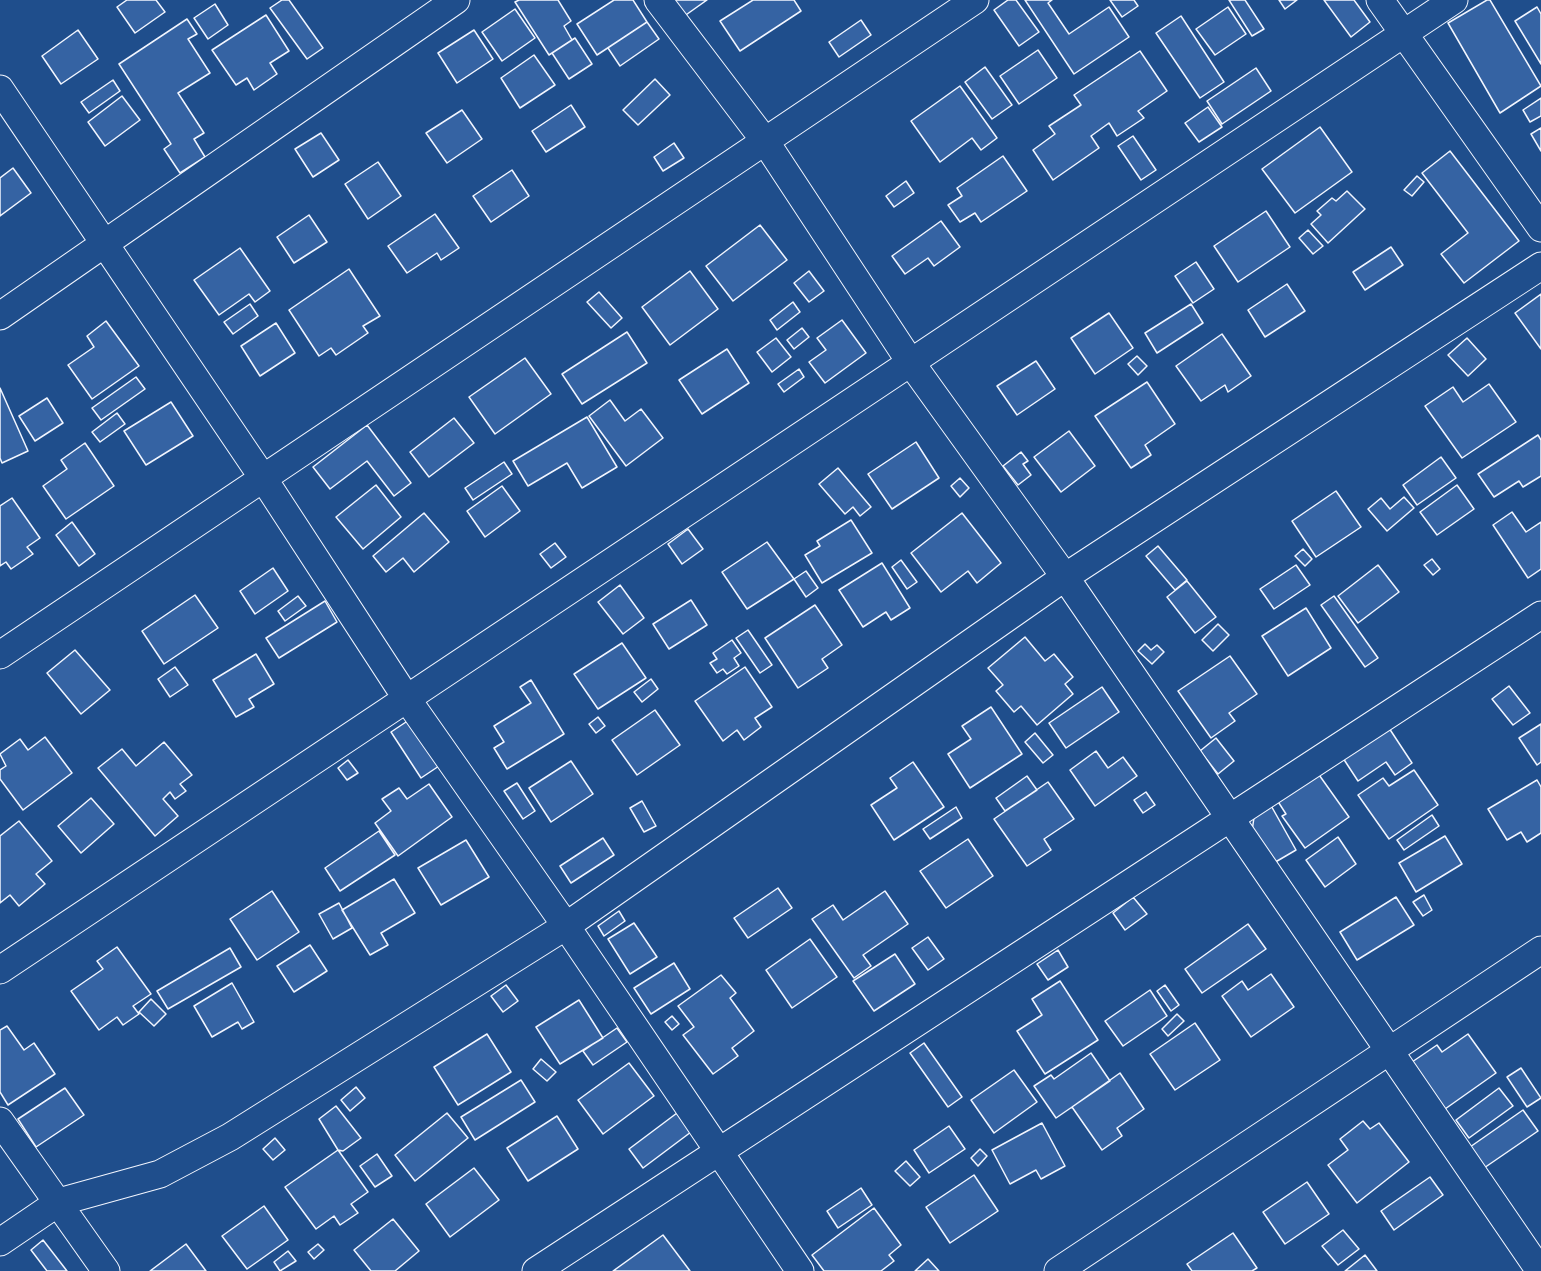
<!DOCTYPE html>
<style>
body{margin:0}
canvas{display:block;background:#1f4e8c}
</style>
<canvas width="1541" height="1271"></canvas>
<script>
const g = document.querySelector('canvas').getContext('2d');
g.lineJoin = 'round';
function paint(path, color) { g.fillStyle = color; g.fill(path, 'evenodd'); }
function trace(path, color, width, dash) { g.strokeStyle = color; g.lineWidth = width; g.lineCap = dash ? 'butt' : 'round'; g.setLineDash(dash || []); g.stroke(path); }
const building = new Path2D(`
 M127,0H156L165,12L135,33L117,7Z
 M282,0H289L323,48L307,59L270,8Z
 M519,0H558L571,21L564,26L572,40L549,55L515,2Z
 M614,0H633L647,22L597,55L577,24Z
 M672,0H707L683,17Z
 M753,0H794L801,11L740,51L720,21Z
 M1008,0H1016L1039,32L1019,46L994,10Z
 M1025,0H1052L1048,3L1069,34L1109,7L1129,37L1074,74Z
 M1110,0H1134L1138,6L1122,17Z
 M1229,0H1245L1264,29L1252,36Z
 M1279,0H1297L1285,9Z
 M1324,0H1354L1370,22L1351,37Z
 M1487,0H1490L1541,86L1500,113L1448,23Z
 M215,4L228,25L208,39L194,18Z
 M1228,7L1246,34L1215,55L1196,29Z
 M1537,7L1541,14V64L1515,21Z
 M515,9L535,38L502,61L482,32Z
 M266,15L289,51L270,63L277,74L254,90L247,78L236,85L212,50Z
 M1181,16L1224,82L1200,98L1156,33Z
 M187,19L197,34L188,39L210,73L178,93L204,133L194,139L205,157L180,173L164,149L171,144L119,64Z
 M861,20L871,35L839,57L829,42Z
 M647,22L659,39L620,66L608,48Z
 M78,30L98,59L61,84L42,56Z
 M474,30L493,59L457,83L438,53Z
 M575,38L592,64L569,79L552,53Z
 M1038,50L1057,78L1019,104L1000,76Z
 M1140,51L1167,91L1138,111L1144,118L1117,136L1109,123L1091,136L1099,148L1053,180L1033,150L1055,134L1049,126L1081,105L1074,95Z
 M534,55L555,85L520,108L501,78Z
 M985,67L1012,105L992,119L965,82Z
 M1256,68L1271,91L1222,124L1207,101Z
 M655,79L670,95L638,125L623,110Z
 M113,80L120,91L89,113L81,102Z
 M960,86L997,138L981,150L972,138L940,162L911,121Z
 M122,96L140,120L105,146L88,122Z
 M1541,98V116L1530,122L1523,110Z
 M571,105L585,127L546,152L532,131Z
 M1208,107L1222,127L1199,142L1185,123Z
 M462,110L482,139L447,163L426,133Z
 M1320,127L1352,172L1295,213L1262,169Z
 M1541,128V151L1531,134Z
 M321,133L339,160L313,177L295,149Z
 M1133,136L1156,170L1141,180L1118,146Z
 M674,143L684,158L663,171L654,157Z
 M1450,151L1519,241L1464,283L1441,254L1468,233L1422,173Z
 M1003,156L1027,191L981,222L975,213L960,222L948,205L962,196L957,188Z
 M378,162L401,196L368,219L345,184Z
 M13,168L31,193L0,216V178Z
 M512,170L529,196L491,222L473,196Z
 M1417,176L1424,182L1412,196L1404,190Z
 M906,181L914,193L894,207L886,196Z
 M1347,191L1365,209L1328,243L1311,224L1321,215L1317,211L1332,198L1336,201Z
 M1266,211L1290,247L1238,282L1214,246Z
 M435,214L459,248L441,260L437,253L407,273L388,246Z
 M309,215L327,242L294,263L277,237Z
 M941,221L960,247L934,266L928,258L905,274L892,256Z
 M760,225L787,260L733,301L706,266Z
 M1308,230L1323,246L1313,254L1299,238Z
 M1391,247L1403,265L1365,290L1353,272Z
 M240,248L270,291L255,302L249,294L219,315L194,280Z
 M1196,262L1214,289L1193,303L1175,276Z
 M349,269L380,316L363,326L368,333L336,355L331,348L319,356L289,310Z
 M690,271L718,309L670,345L642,307Z
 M809,271L824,291L809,302L794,283Z
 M1287,284L1305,311L1265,337L1248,310Z
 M599,292L622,318L611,328L587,302Z
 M1541,294V349L1515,313Z
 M793,302L800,312L777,330L770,320Z
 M250,304L258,316L233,334L224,322Z
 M1191,304L1203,323L1157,353L1145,333Z
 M1109,313L1133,348L1095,374L1071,338Z
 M842,320L866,353L825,383L809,362L826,350L817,338Z
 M106,321L139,366L92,399L68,365L94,347L87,336Z
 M276,323L295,353L260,376L241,346Z
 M802,328L809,337L794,349L787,340Z
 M627,332L647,363L582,404L562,374Z
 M1222,334L1251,376L1228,392L1225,385L1201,401L1176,366Z
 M776,338L791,357L772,372L757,352Z
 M1467,338L1486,359L1468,376L1448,355Z
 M727,349L749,383L702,414L679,380Z
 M1137,356L1147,366L1138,375L1128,364Z
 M525,358L551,394L495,434L469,397Z
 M1036,361L1055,389L1017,415L997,386Z
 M799,369L804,377L784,392L778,384Z
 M136,377L145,389L101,420L92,408Z
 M1147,382L1175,424L1145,445L1151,455L1131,468L1095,416Z
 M1489,384L1516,422L1462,458L1425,406L1453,387L1463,402Z
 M0,388L28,451L2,463L0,458Z
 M47,398L63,423L35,441L19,416Z
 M610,400L625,421L641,409L663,438L626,466L589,416Z
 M171,402L193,436L146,465L124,431Z
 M117,413L125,424L100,442L92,432Z
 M587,417L617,467L582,488L567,463L528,486L513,461Z
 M454,418L474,443L429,477L410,452Z
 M367,425L411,483L394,496L367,461L330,489L313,467Z
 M1069,431L1095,466L1061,492L1034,457Z
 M1538,435L1541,440V476L1523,487L1519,481L1494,497L1478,474Z
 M916,442L939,478L892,509L868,474Z
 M85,443L114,486L66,519L43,486L67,469L61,460Z
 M1021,452L1028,461L1023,464L1031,475L1018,485L1003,466Z
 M1441,457L1456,478L1417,505L1403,485Z
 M504,462L512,474L473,500L465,488Z
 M838,468L871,507L860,516L853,507L845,514L819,484Z
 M960,478L969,488L960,497L951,486Z
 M376,485L401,517L363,549L336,517Z
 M1457,485L1474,509L1437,535L1420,512Z
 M502,486L520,511L485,537L467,511Z
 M1336,491L1361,527L1316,557L1292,521Z
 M1404,497L1414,508L1387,531L1368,509L1381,498L1390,509Z
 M12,498L40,538L27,547L33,554L11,569L6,562L0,566V506Z
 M1512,512L1526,532L1541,522V569L1528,578L1493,525Z
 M424,513L449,542L414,572L403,558L386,572L373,556Z
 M962,513L1001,563L977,583L968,571L941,592L911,553Z
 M851,520L872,553L822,583L805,555L820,546L817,541Z
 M72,522L95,554L79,566L56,535Z
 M688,529L703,549L682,564L668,544Z
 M767,542L794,579L747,609L722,572Z
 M555,543L566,557L551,568L540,554Z
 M1158,546L1187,580L1175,590L1146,556Z
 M1303,549L1312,559L1305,566L1295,556Z
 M1432,559L1440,569L1433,575L1424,565Z
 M901,560L917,582L907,589L892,567Z
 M882,563L910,608L891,620L886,612L863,627L839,590Z
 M1296,565L1310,585L1274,609L1260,589Z
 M1378,565L1399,592L1358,623L1338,596Z
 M273,568L288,591L255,614L240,591Z
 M806,571L818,588L806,597L794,579Z
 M1187,581L1216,617L1195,633L1167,597Z
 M620,585L644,618L623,634L598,602Z
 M195,595L218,628L164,664L142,631Z
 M298,596L306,606L285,621L278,611Z
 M1334,596L1378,658L1365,667L1321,605Z
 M691,600L707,625L669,649L653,624Z
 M325,601L337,622L279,658L266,638Z
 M815,605L842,645L822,659L828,668L798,688L765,638Z
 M1306,608L1331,648L1288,676L1262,636Z
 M1218,624L1229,635L1213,651L1202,640Z
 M748,630L772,665L760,673L736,638Z
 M1025,637L1045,661L1054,654L1073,677L1065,684L1073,694L1037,725L1021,706L1014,712L996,691L1003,685L988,668Z
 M732,640L741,653L734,658L739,666L727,674L723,669L717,673L710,663L717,659L713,653Z
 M622,643L646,678L598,709L574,674Z
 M1145,644L1151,650L1157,645L1164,652L1152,664L1138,651Z
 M75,650L110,690L81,714L47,673Z
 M256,654L274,684L249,699L254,707L236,717L213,680Z
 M1230,656L1257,694L1229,713L1235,721L1211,738L1178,691Z
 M175,667L188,685L170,697L158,679Z
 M745,667L772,707L755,718L761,727L744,740L737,730L723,741L695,701Z
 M651,679L658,689L642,702L634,692Z
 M531,680L564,734L507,769L494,748L504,742L494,726L531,703L520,687Z
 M1509,686L1530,713L1513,725L1492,699Z
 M1102,687L1119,712L1066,748L1049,723Z
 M991,707L1022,754L970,788L948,754L971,739L962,726Z
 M655,710L680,745L637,775L612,740Z
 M598,717L605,726L596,733L589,724Z
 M412,718L442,764L421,778L391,732Z
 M1541,724V762L1537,765L1519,738Z
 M1387,725L1412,763L1395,775L1386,762L1358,781L1341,755Z
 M1035,733L1053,755L1043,763L1025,742Z
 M45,737L72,773L23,810L0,779V770L6,766L0,754L20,739L28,750Z
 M1216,738L1234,761L1218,774L1200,751Z
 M164,742L192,775L180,784L186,791L175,799L170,792L163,799L178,816L155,836L98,768L122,749L136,766Z
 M1096,751L1108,768L1123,757L1137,776L1095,806L1070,770Z
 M348,760L358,773L347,780L338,768Z
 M571,761L593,794L551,822L529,788Z
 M913,762L944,807L894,840L871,805L897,788L890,778Z
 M1414,770L1438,805L1389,839L1358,795L1383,778L1389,786Z
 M1317,772L1349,817L1305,848L1282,816L1286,814L1277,800Z
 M1027,776L1037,790L1005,811L996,798Z
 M1537,780L1541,787V833L1527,842L1521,832L1507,840L1488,809Z
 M1048,782L1074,819L1044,839L1051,850L1027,866L994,819Z
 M517,783L535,811L523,819L504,791Z
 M429,784L452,817L398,856L375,823L391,811L382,799L399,788L407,799Z
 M1146,792L1155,805L1143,813L1134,800Z
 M91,798L114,824L81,853L58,826Z
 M642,801L656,826L644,832L630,808Z
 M1269,802L1296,850L1272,864L1252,831L1255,811Z
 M956,807L962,818L930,839L923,829Z
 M1432,815L1439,826L1404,850L1397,840Z
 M19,821L52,861L36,874L45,884L19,906L10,895L0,903V836Z
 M379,831L395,855L340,891L325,868Z
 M1445,836L1462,864L1416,892L1399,863Z
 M1338,837L1356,864L1325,887L1306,860Z
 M603,838L614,855L571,883L560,866Z
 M968,839L993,876L946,908L920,871Z
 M466,840L489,877L441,905L418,868Z
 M394,879L415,913L381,933L388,945L370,955L342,910Z
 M778,888L792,908L748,938L734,918Z
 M272,891L299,932L257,960L230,919Z
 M885,891L908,924L863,955L871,966L854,978L812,919L833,905L843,920Z
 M1424,895L1432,910L1423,916L1413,902Z
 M1133,897L1147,914L1125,930L1113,913Z
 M1396,897L1414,925L1357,960L1340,932Z
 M339,903L352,928L333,939L319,914Z
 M619,911L625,921L604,936L598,926Z
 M634,923L657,957L630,974L608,939Z
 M1248,924L1266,949L1202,993L1185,969Z
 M928,937L944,959L928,970L912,948Z
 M810,939L837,977L792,1008L766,970Z
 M310,945L327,971L294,992L277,966Z
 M117,947L151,994L133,1006L139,1014L123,1025L117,1017L99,1030L71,991L103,969L97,961Z
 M230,948L241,967L168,1009L157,991Z
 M1058,950L1068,967L1048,980L1037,964Z
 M895,954L915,984L874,1011L853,981Z
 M674,963L690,989L651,1014L634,988Z
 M1271,974L1294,1007L1251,1037L1222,996L1242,981L1248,990Z
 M721,975L736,993L730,998L754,1031L732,1048L738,1056L713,1074L683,1035L694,1027L678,1006Z
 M1060,981L1098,1040L1045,1074L1017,1031L1042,1015L1032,999Z
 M232,983L254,1022L242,1029L238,1022L212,1037L194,1006Z
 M506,985L518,1001L503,1012L491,996Z
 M1165,985L1179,1005L1171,1011L1157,991Z
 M1150,990L1167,1016L1123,1046L1105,1021Z
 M151,999L166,1014L154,1026L139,1012Z
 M579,1000L603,1038L560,1064L536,1027Z
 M1177,1014L1184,1021L1168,1036L1162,1029Z
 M672,1016L679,1024L672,1030L665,1022Z
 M1195,1023L1220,1060L1175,1090L1150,1054Z
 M7,1026L24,1050L34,1043L55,1074L8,1105L0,1092V1030Z
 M617,1028L627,1042L593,1065L583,1051Z
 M487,1034L511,1072L458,1105L434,1067Z
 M1468,1034L1496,1073L1445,1109L1412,1062L1437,1045L1442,1052Z
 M924,1043L962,1097L948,1107L910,1053Z
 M1091,1053L1110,1081L1056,1118L1034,1086L1051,1075L1054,1079Z
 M541,1059L556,1072L547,1081L533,1069Z
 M629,1063L654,1096L603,1134L578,1100Z
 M1521,1068L1541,1098L1527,1107L1507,1077Z
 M1014,1070L1037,1102L994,1133L971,1100Z
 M1120,1073L1144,1109L1117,1128L1122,1136L1102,1150L1072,1107Z
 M521,1080L535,1102L475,1140L461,1117Z
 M356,1087L365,1098L350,1111L341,1100Z
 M65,1088L84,1115L36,1147L18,1119Z
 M1499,1088L1513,1106L1469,1138L1456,1120Z
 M336,1106L361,1138L343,1151L338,1150L319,1119Z
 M1523,1110L1538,1131L1484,1168L1470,1147Z
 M447,1113L468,1138L415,1181L395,1155Z
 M677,1113L691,1132L643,1168L629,1149Z
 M557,1116L578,1149L528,1181L507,1148Z
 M1363,1121L1370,1129L1379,1123L1409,1162L1357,1203L1328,1165L1348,1150L1340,1139Z
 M1042,1123L1065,1166L1041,1179L1036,1170L1010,1184L992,1150Z
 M949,1126L965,1149L929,1173L914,1150Z
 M275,1138L285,1150L273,1160L263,1149Z
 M980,1149L987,1156L978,1166L971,1158Z
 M338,1150L368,1192L351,1204L358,1213L340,1225L334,1216L316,1229L285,1187Z
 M377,1154L392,1176L375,1187L360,1166Z
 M906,1161L920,1177L910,1186L895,1171Z
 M474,1168L499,1200L450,1237L426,1204Z
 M974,1175L998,1211L950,1243L926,1207Z
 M1430,1177L1443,1195L1394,1230L1381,1211Z
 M1307,1182L1329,1214L1285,1244L1263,1212Z
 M861,1188L872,1205L838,1228L827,1211Z
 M264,1206L288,1240L247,1269L222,1236Z
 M874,1208L901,1245L889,1255L894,1261L881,1271H824L812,1255Z
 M393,1219L419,1251L395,1271H371L354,1250Z
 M1343,1230L1359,1249L1338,1265L1322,1246Z
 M1233,1233L1257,1268L1252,1271H1192L1187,1264Z
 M663,1235L690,1271H613Z
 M43,1240L67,1271H47L31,1250Z
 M186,1244L206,1271H150Z
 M318,1244L324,1250L314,1259L308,1252Z
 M288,1251L296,1261L280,1271L274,1262Z
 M1365,1255L1377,1271H1345Z
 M928,1259L939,1271H915Z`);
paint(building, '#3563a3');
trace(building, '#f2f6ff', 1.5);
const street = new Path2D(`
 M658,0L765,141L911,363L1065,577L1540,1271
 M1380,0L1541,228
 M0,89L263,478L407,699L566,926L800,1271
 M0,316L456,0
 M0,655L975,0
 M0,970L1454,0
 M0,1121L106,1271
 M0,1242L59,1202L160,1174L230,1137L566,926L1065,577L1541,266
 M536,1271L1541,615
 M1058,1271L1541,950`);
trace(street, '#f2f6ff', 29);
trace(street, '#1f4e8c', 27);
</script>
